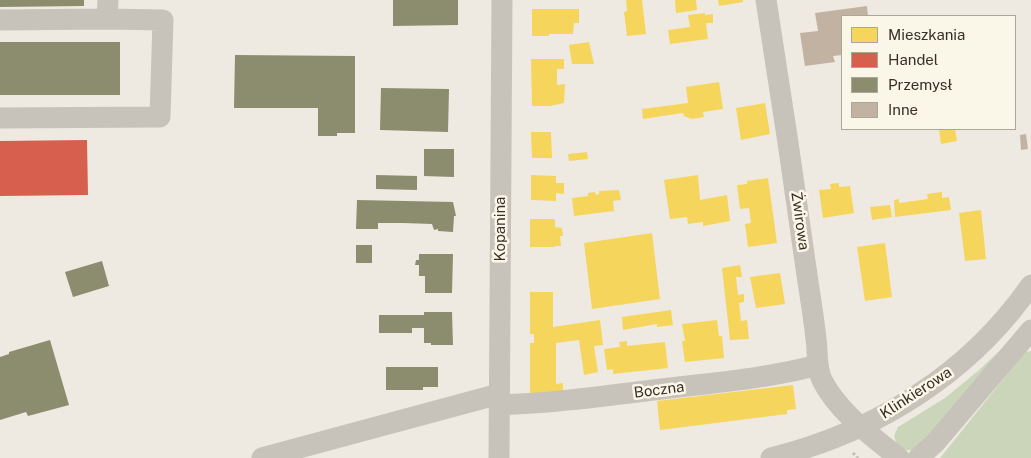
<!DOCTYPE html>
<meta charset="utf-8">
<style>
body{margin:0}
#map{position:relative;width:1031px;height:458px;overflow:hidden;background:#eeeae1;font-family:"Public Sans",sans-serif}
canvas{display:block}
.legend{position:absolute;left:841px;top:15px;width:175px;height:115px;box-sizing:border-box;background:#faf6e8;border:1px solid #aca79b;margin:0;padding:6px 9px;list-style:none;font-size:15px;color:#383028}
.legend li{display:flex;align-items:center;gap:10px;height:25px}
.legend b{width:25px;border:1px solid #aca79b}
</style>
<div id="map">
<canvas width="1031" height="458"></canvas>
<ul class="legend">
<li><b style="height:14px;background:#f6d55c"></b>Mieszkania</li>
<li><b style="height:14px;background:#d6604d"></b>Handel</li>
<li><b style="height:14px;background:#8c8c6e"></b>Przemysł</li>
<li><b style="height:14px;background:#c2b2a2"></b>Inne</li>
</ul>
</div>
<script>
const g = document.querySelector('canvas').getContext('2d');
g.lineJoin = 'round';
function paint(path, color) { g.fillStyle = color; g.fill(path, 'evenodd'); }
function trace(path, color, width, dash) { g.strokeStyle = color; g.lineWidth = width; g.lineCap = dash ? 'butt' : 'round'; g.setLineDash(dash || []); g.stroke(path); }
function drawText(font, color, halo, rows, align = 'center') {
  g.font = font + ' "Public Sans",sans-serif'; g.lineWidth = 5; g.setLineDash([]); g.textBaseline = 'middle'; g.strokeStyle = halo; g.fillStyle = color; for (const [text, x, y, turn = 0] of rows) {
    g.save(); g.translate(x, y); g.rotate((+turn || 0) * Math.PI / 180); g.textAlign = isNaN(turn) ? turn : align; if (halo) g.strokeText(text, 0, 0); g.fillText(text, 0, 0); g.restore();
  }
}
paint(new Path2D(`
 M1008,343C992,361 928,445 911,450C905,451 901,447 897,445L894,436L898,427L945,398L978,371Z
 M1031,351V458H940L1025,352Z`), '#cad5ba');
paint(new Path2D(`
 M626,0H642L646,34L627,36L624,12L627,11Z
 M675,0H696L697,10L676,13Z
 M718,0H743V2L719,6Z
 M532,9H579V23H574L573,34H549V36H532Z
 M705,13V15L713,14V23H706L708,39L670,44L668,30L690,27L688,15Z
 M589,42L594,64H572L569,45Z
 M531,59H564V69H557V85L565,84L564,103L550,106H532Z
 M719,82L723,109L703,112L704,117L692,119L684,116L683,113L643,119L642,109L688,103L686,87Z
 M765,103L770,134L741,140L736,108Z
 M939,129H955L957,141L941,144Z
 M531,132H551L552,158H532Z
 M587,152L588,159L569,161L568,154Z
 M531,175L556,176V183H564V194L556,193V201L531,200Z
 M698,175L700,200L727,195L730,221L703,226V222L688,224L687,217L670,219L664,180Z
 M768,178L777,243L748,247L745,224L751,223L749,208L740,209L737,185L747,184V181Z
 M839,183V187L850,186L854,213L823,218L819,190L831,189L830,184Z
 M619,190L621,200L613,201L614,211L574,216L572,198L588,196V193L595,192L596,195L599,194V191Z
 M942,192V198L949,197L951,210L895,217L894,200L899,199V203L928,199L927,194Z
 M890,205L892,217L872,220L870,207Z
 M981,210L986,259L965,261L959,213Z
 M530,219H555V227L562,228L563,236H560L561,246H555V247H530Z
 M652,233L660,299L592,309L584,243Z
 M885,243L892,297L865,301L857,247Z
 M740,265L742,277H736L738,295L744,294V302L739,303L741,321L747,320L749,339L730,340L722,268Z
 M780,273L785,304L756,308L750,277Z
 M530,292H553V327L600,320L603,345L594,346L598,372L584,375L579,340L556,343V384L563,383V395L530,396V343H534V334H530Z
 M671,310L673,325L657,327V324L623,330L622,317Z
 M717,320L719,336H722L724,358L685,362L682,341H685L682,324Z
 M627,341V346L665,342L668,368L613,374V369L607,370L604,349L620,347L619,342Z
 M793,385L796,409L787,410V414L660,430L657,401Z`), '#f6d55c');
paint(new Path2D(`
 M87,140L88,195L0,196V141Z`), '#d6604d');
paint(new Path2D(`
 M0,0H84V6L0,7Z
 M393,0H458V25L393,26Z
 M0,42H120V95H0Z
 M235,55L355,56V133H337V136H318V108H234Z
 M381,88L449,89L448,132L380,130Z
 M424,149H454V177L424,176Z
 M376,175L417,176V190L376,189Z
 M357,200L453,202L456,216H454L453,232L438,231V229L434,230L432,224L403,223H378V229H356Z
 M356,245H372V263H356Z
 M419,254H453L452,293H425V276H419V265H415L416,260H419Z
 M102,261L109,286L73,297L65,272Z
 M424,312H452L453,345H431V343H424V328H412V333H379V315H424Z
 M50,340L69,405L28,416L26,412L0,420V357L9,354V352Z
 M386,367H438V387H423V390H386Z`), '#8c8c6e');
paint(new Path2D(`
 M867,6L868,16H842V55L833,56L835,62L805,66L800,33L818,31L815,13Z
 M1026,134L1028,149L1021,150L1020,135Z`), '#c2b2a2');
trace(new Path2D(`
 M853,453L858,458`), '#c0bbb2', 3, [2.5, 2.5]);
trace(new Path2D(`
 M766,0C781,94 795,188 808,282C811,301 814,320 816,339C818,353 816,367 822,380C838,412 872,436 899,458
 M0,20L107,19
 M0,118L160,117L163,20L107,19L108,0
 M499,405C556,403 613,395 670,388C720,382 769,378 818,365
 M262,458L499,394
 M499,458L502,0
 M771,458C876,432 969,374 1031,285
 M918,458L935,443L1031,330`), '#c7c3ba', 21);
drawText('15px', '#383028', '#faf6e8', [
 ["Żwirowa",800,221,82],
 ["Kopanina",500,229,-90],
 ["Boczna",659,390,-7],
 ["Klinkierowa",916,393,-33]
]);
</script>
